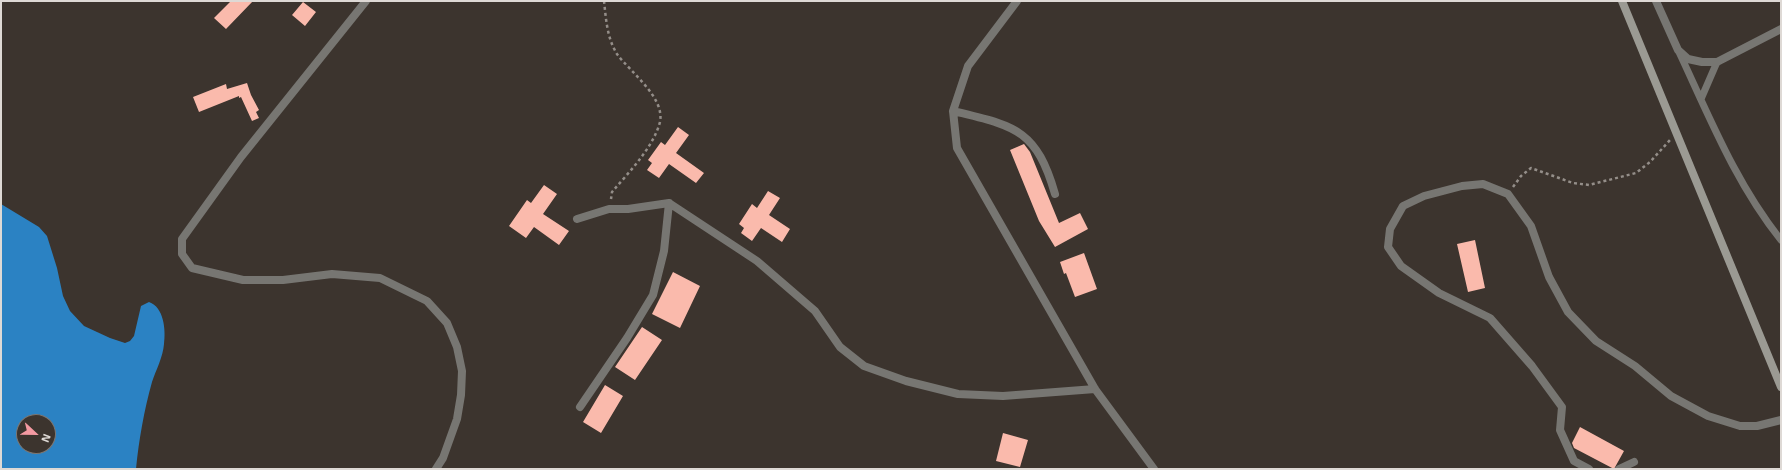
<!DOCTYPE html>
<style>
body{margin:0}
#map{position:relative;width:1782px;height:470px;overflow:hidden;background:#3c342e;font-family:"Exo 2",sans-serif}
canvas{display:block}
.frame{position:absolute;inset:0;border:2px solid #ded9d5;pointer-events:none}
.north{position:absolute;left:16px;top:414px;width:40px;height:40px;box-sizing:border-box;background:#3c342e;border:1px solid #7d7671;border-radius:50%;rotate:112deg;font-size:11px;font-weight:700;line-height:16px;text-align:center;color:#ded9d5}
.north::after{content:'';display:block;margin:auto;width:14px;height:18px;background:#f49aa2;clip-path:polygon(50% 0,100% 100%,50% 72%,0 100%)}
</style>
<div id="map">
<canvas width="1782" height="470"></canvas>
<div class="frame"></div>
<div class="north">N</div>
</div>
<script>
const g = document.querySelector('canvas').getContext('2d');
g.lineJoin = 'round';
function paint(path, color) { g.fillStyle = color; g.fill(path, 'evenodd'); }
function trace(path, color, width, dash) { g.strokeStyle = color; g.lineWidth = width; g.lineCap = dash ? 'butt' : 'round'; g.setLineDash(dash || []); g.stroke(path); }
paint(new Path2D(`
 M1,204L39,227L47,236L57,268L63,296L70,311L84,326L110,338L125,343L130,341L134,336L141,306L149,302C164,307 166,330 164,344C163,357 156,370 152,382C144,411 139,439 136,469H1ZM24,422H48V446H24Z`), '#2b82c3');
paint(new Path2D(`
 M231,1H253L226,29L214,18Z
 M303,2L316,12L305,26L292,15Z
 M247,83L251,95L259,110L256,112L259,118L252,121L241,97L239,98V96L199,112L193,97L226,84L227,89Z
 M678,127L689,135L676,153L704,173L696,183L669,164L659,178L647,170L652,163L648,160L661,142L665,145Z
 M1024,144L1030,152L1059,223L1080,213L1088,229L1055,247L1039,221L1010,150Z
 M544,185L557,194L543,214L569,231L559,245L534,227L526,238L509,226L527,200L531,203Z
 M768,191L780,198L769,215L790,229L782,242L761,228L752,241L741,233L744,228L739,224L752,204L757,208Z
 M1475,240L1485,288L1468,292L1457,244Z
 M1084,253L1097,289L1075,297L1066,273L1064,274L1060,262Z
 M673,272L700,286L680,328L652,314Z
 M642,327L662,340L635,380L615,367Z
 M605,385L623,396L601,433L583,422Z
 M1580,427L1624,451L1614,469L1574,448L1572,443Z
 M1003,433L1028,440L1020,467L996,461Z`), '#fabaac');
trace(new Path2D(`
 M604,1C606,19 607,38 617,54C630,72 665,97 660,122C653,148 629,172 612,192L611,199
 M1513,187L1521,176L1531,168L1573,183L1589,185L1636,173L1650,162L1670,140`), '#948e89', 2.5, [3, 3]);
trace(new Path2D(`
 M1679,52C1709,116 1736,184 1781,240
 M1701,99L1717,62`), '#777672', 7);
trace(new Path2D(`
 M366,1L241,157L182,239V254L192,268L243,280H283L332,274L380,278L427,301L447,323L457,347L462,371L461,395L457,419L443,458L436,469
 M1017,1L968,66L953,111L957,148L1095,389L1154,469
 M1656,1L1678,50L1688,59L1702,62H1717L1781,29
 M953,111C1014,126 1036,128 1055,194
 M577,219L609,209H628L669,203L757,261L815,311L840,347L864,366L906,381L958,394L1003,396L1095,389
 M580,407L627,338L653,295L664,251L669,203
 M1589,469L1574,461L1560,430L1562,407L1532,366L1490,318L1439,293L1401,266L1388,247L1390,229L1403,206L1424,196L1462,186L1483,184L1508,194L1531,226L1549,277L1568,312L1596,341L1635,366L1671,396L1708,416L1740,426H1757L1781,420
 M1619,469L1634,462`), '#777672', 8);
trace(new Path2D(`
 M1622,1L1781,387`), '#9b9a93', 8);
</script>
